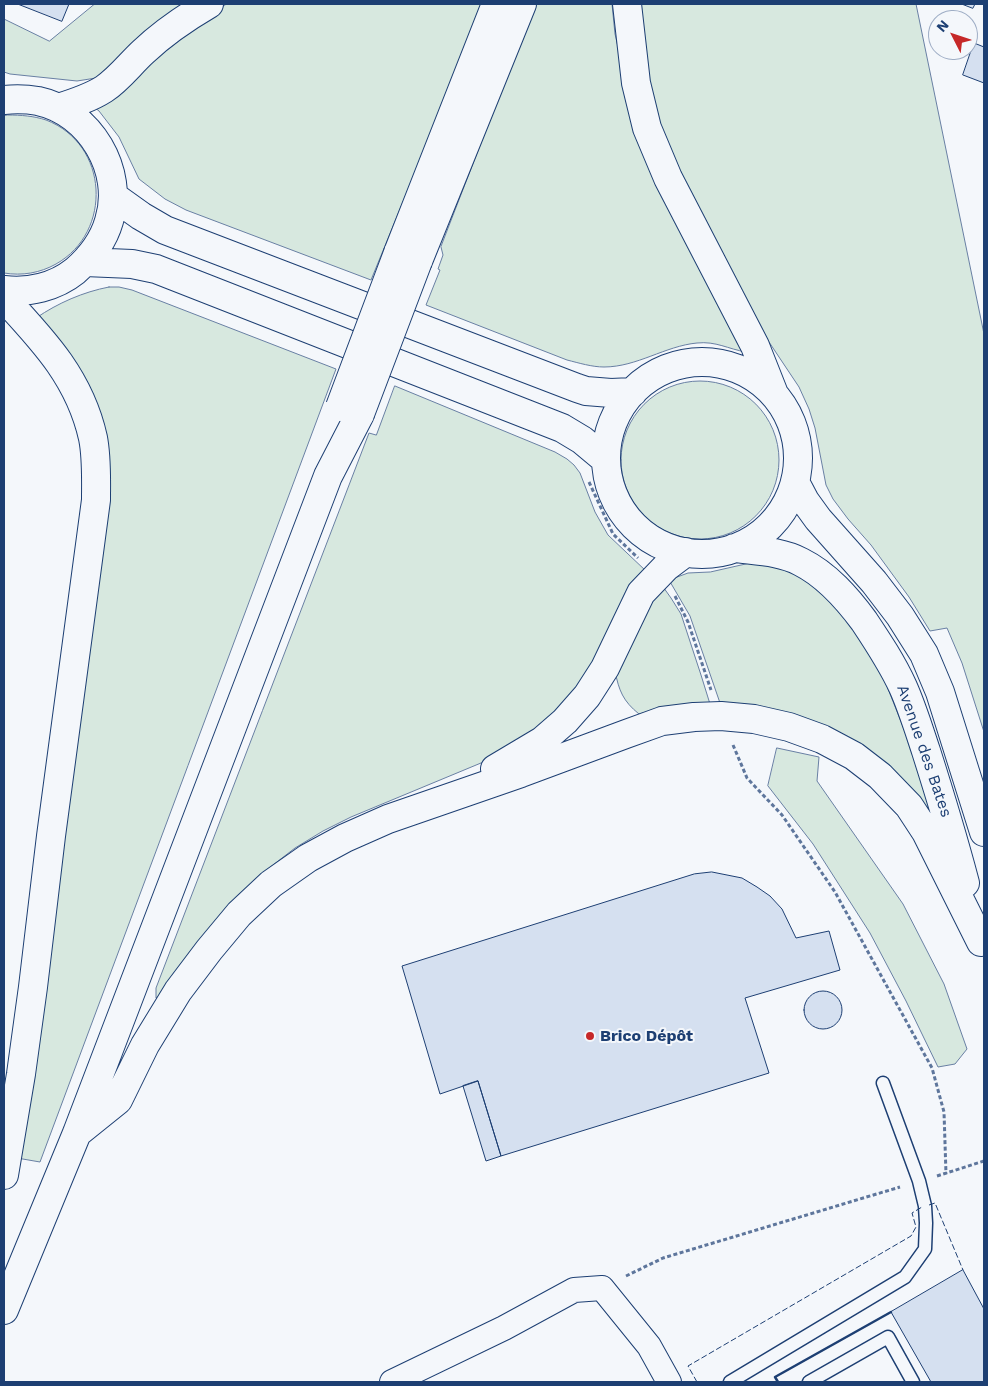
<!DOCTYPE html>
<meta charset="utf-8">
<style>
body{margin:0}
#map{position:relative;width:988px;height:1386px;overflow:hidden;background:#f4f7fb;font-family:"Work Sans",sans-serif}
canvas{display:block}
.frame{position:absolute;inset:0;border:5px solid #1d3f73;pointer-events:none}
.north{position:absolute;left:928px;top:10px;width:50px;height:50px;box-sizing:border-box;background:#f4f7fb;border:1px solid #9eadc5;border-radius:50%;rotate:311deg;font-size:14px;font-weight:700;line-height:20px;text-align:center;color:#1d3f73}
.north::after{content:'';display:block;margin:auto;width:18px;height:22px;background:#c62828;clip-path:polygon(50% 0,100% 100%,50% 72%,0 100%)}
</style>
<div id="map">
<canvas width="988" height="1386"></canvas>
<div class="frame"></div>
<div class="north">N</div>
</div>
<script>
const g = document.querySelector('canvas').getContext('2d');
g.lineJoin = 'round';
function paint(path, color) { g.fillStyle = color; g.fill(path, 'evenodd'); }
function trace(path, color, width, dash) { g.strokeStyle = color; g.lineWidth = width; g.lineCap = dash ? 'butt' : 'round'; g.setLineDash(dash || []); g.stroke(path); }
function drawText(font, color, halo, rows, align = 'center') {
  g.font = font + ' "Work Sans",sans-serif'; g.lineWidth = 4; g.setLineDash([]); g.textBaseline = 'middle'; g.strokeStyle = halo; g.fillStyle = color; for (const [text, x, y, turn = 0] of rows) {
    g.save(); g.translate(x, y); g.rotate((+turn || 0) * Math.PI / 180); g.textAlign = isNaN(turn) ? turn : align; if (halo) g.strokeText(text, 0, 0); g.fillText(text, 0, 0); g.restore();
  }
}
const green = new Path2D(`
 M95,4H189L130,54L96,78L77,81L10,74L4,72V19L49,41Z
 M227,4H484L371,280L186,210L165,199L139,179L119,137L99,111L90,104L181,31Z
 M535,4H612L615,34L630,97L746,352C728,349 716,341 697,343C665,346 637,367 604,367C592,367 579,363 567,360L426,305L440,270L438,269L443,255L441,247Z
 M638,4H916L984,334V732L962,663L947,628L930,631L909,597L871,545L848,519L833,499L826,485L815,428L809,409L799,387L769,342L737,288L678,170L651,100Z
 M8,115C21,115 34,116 46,120C109,144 113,232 56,264C40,273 22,276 4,273V116Z
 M109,287H119L132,290L336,369L40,1162L17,1158L105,503L36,318C58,303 83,292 109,287Z
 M621 460a79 79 0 1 1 158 0a79 79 0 1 1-158 0Z
 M395,386L555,452L567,459L574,465L580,473L595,512L608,535L646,571L593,669L542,727L493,758L351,817L323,831L295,848L273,865L247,887L165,993L156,998V988L369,433L376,435Z
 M755,562L771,564L801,574L851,616L883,676L939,818L932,826L904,788L720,703L690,616L669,580L688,573L710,572Z
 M661,584L671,598L681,614L701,675L710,704L657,710L639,714C623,701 619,691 615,671Z
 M777,748L819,757L817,781L903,904L944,984L967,1049L955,1064L938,1067L906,1001L870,933L813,844L768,786Z`);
paint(green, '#d7e8df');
trace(green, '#687fa3', 1);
const building = new Path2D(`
 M18,4H69L62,21Z
 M962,4H975L973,8Z
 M974,43L984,47V83L963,75Z
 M712,872L742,878L757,887L770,896L782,909L796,938L829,931L840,970L745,998L769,1073L501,1156L478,1081L440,1094L402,966L694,874Z
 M804 1010a19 19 0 1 1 38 0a19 19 0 1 1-38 0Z
 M478,1081L501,1156L486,1161L463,1086Z
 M963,1270L984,1309V1382H931L891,1312Z`);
paint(building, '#d5e0f0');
trace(building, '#1d3f73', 1);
const lane = new Path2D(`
 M730,1382L905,1277L925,1249L926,1223L925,1206L919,1181L883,1083
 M809,1382L888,1337L913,1382`);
const street = new Path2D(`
 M392,1382L504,1328L574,1290L602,1288L649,1346L669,1382`);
const primary = new Path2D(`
 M627,4L636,83L647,128L668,178L755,346L774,394
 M4,100C15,99 26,99 38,101C90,112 125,171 109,221C103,242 91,257 75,271C55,287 29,293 4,290
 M58,108C74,103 90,98 104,89C119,79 130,64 143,52C163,33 185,18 209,4
 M113,196L141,216L165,230L577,388L586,391L611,393L633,392
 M398,253L496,4
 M418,261L522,4
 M85,262L132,264L156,269L562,428L582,440L606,460
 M4,298C44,341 80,379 93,438C97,458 96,479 96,500L51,836L33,987L21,1074L4,1175
 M606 458a96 96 0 1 1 192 0a96 96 0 1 1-192 0Z
 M795,482L805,501L818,519L874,582L900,616L924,654L940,692L984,832
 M734,548C756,551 780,551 801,562C827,575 847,598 864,621C878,642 892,663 903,687C912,707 919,730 926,751C940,795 953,838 965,883
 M495,769L542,741L565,721L587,696L605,668L641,593L666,567L686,552
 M77,1133L118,1100L145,1045L178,991L209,950L239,914L271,884L308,858L345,838L388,819L521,773L626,734L662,721L694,717L721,716L754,719L789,727L822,739L854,756L880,776L909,806L926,832L981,942
 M4,1310L77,1133L328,476L360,414`);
trace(lane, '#1d3f73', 15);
trace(street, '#1d3f73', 26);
trace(primary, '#1d3f73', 30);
trace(new Path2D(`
 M589,482L613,534L638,558
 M675,596L688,622L711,690
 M733,745L747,778L782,815L835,892L932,1068L944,1112L946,1174
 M937,1176L984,1161
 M626,1276L663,1258L900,1187`), '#5e769c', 3, [4, 2.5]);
trace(lane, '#f4f7fb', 12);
trace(street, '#f4f7fb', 24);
trace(primary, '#f4f7fb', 28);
const primaryBridge = new Path2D(`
 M340,407L398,253
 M360,414L418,261`);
trace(primaryBridge, '#1d3f73', 30, []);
trace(primaryBridge, '#f4f7fb', 28);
trace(new Path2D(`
 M929,1205L935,1203L963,1270
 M697,1382L688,1366L911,1236L916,1227L912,1213L922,1207`), '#1d3f73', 1, [6, 2.5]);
trace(new Path2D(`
 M778,1382L775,1377L891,1312`), '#1d3f73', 2.5);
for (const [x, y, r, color] of [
 [590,1036,5,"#c62828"]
]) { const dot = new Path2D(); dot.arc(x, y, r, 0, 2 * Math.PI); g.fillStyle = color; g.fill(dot); trace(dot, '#f4f7fb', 2); }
drawText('16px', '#1d3f73', '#f4f7fb', [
 ["Avenue des Bates",924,751,71]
]);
drawText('bold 16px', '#1d3f73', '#f4f7fb', [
 ["Brico Dépôt",600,1036]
], 'left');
</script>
